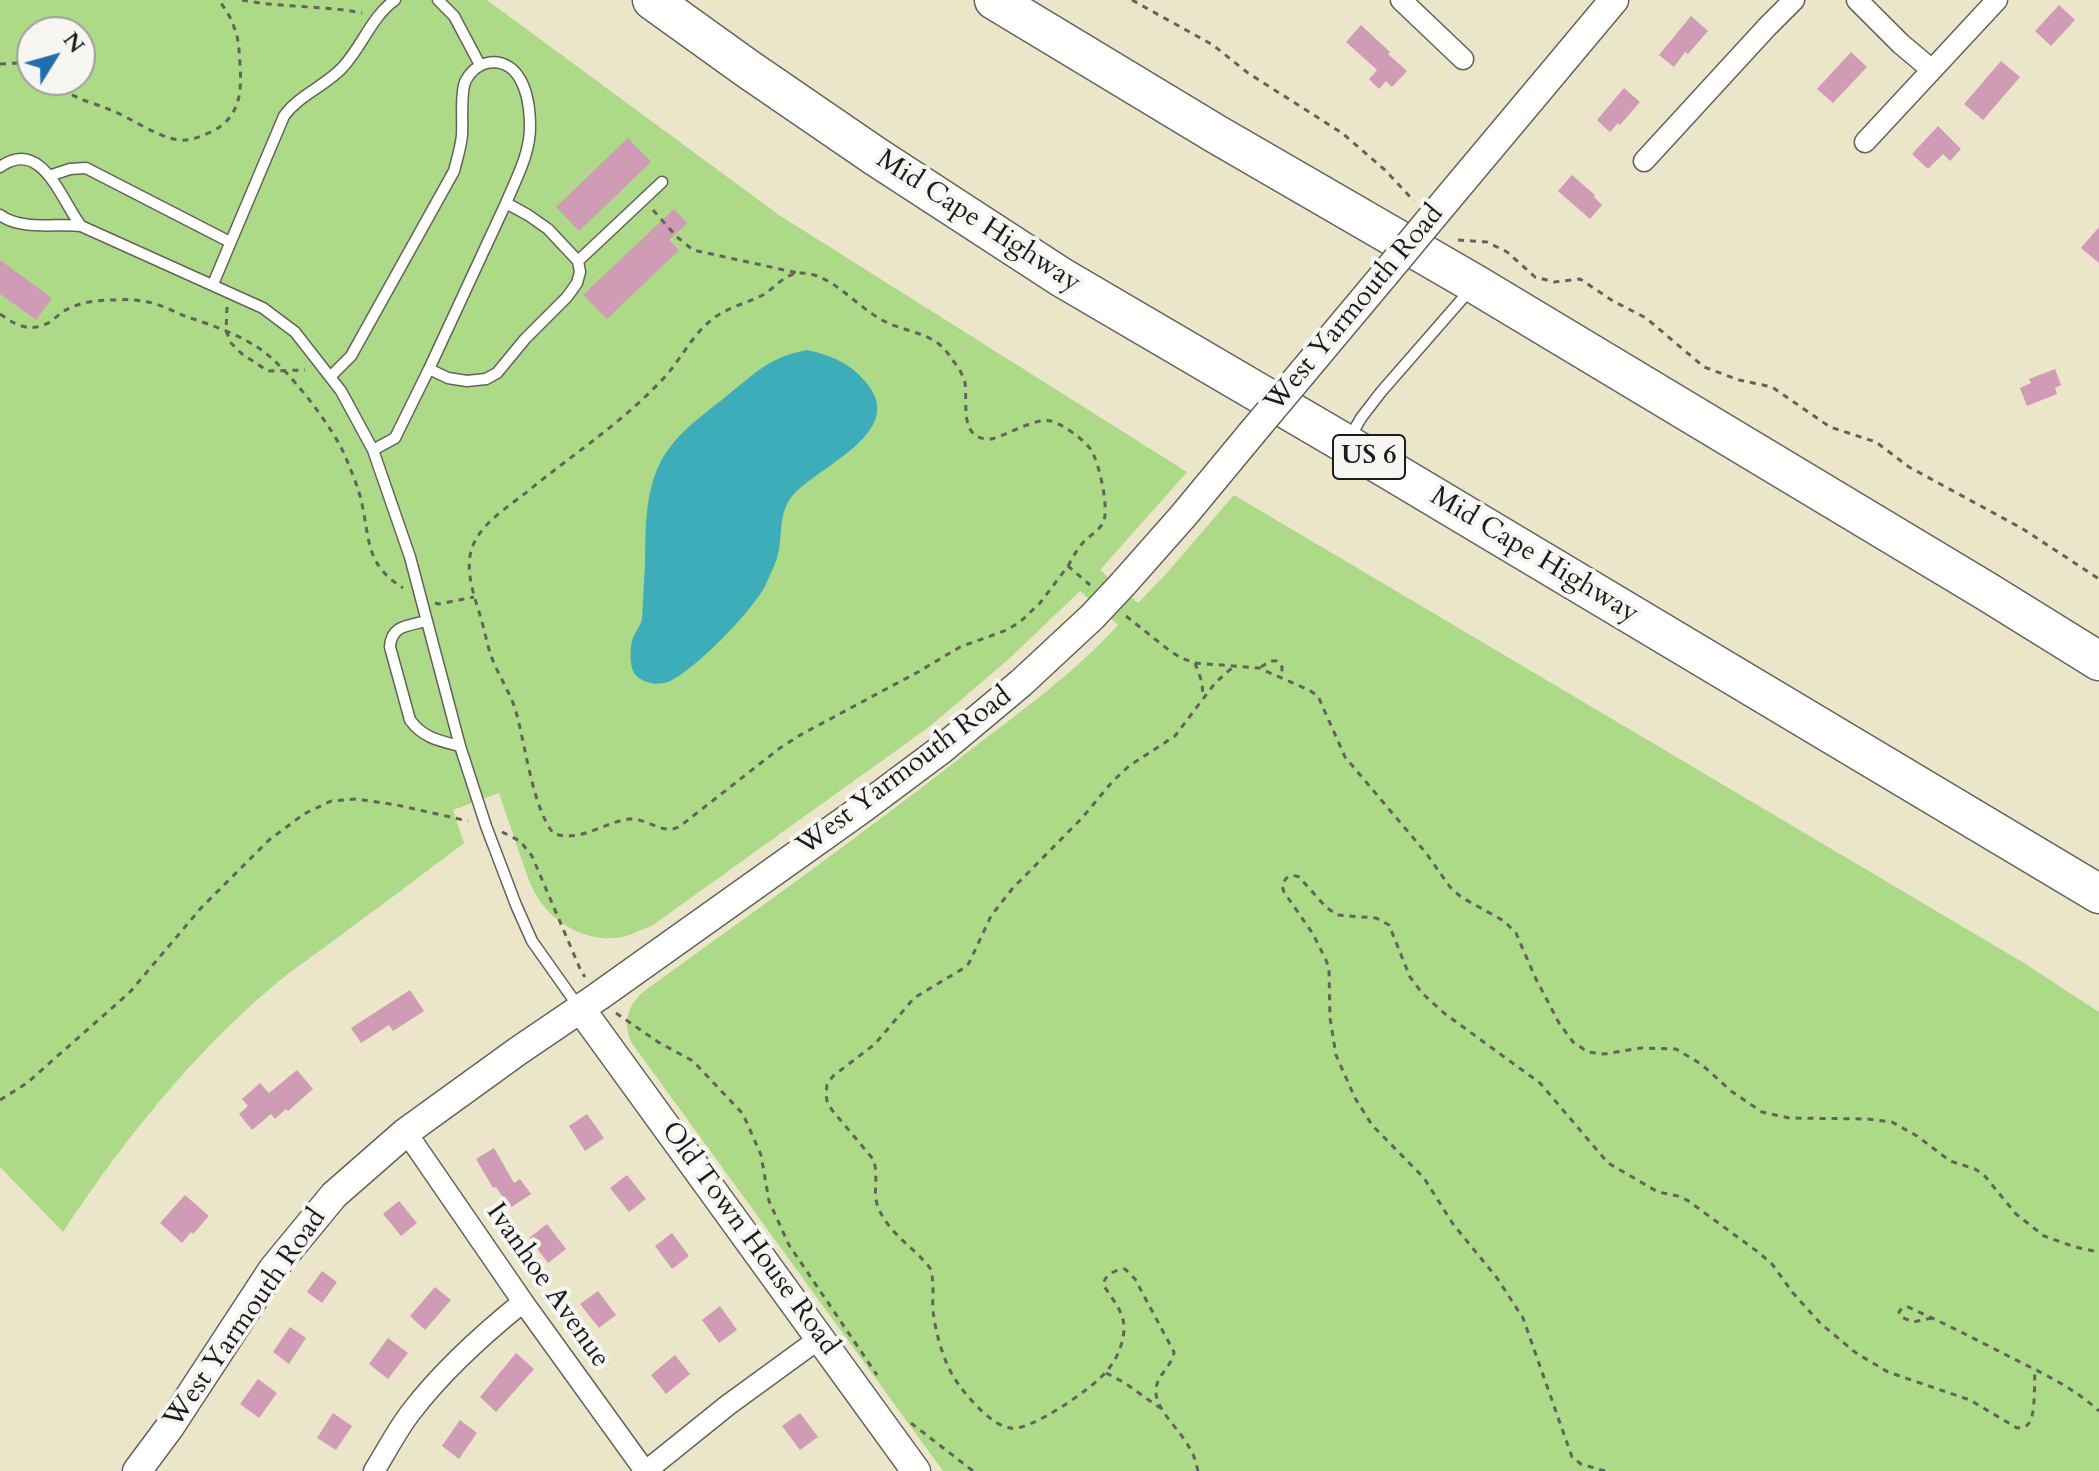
<!DOCTYPE html>
<style>
body{margin:0}
#map{position:relative;width:2099px;height:1471px;overflow:hidden;background:#ebe6c9;font-family:Cardo,serif}
canvas{display:block}
.north{position:absolute;left:16px;top:16px;width:80px;height:80px;box-sizing:border-box;background:#f6f6f2;border:2px solid #9f9f9c;border-radius:50%;rotate:53deg;font-size:22px;font-weight:700;line-height:32px;text-align:center;color:#1c1c1c}
.north::after{content:'';display:block;margin:auto;width:28px;height:36px;background:#1f6fb2;clip-path:polygon(50% 0,100% 100%,50% 72%,0 100%)}
</style>
<div id="map">
<canvas width="2099" height="1471"></canvas>
<div class="north">N</div>
</div>
<script>
const g = document.querySelector('canvas').getContext('2d');
g.lineJoin = 'round';
function paint(path, color) { g.fillStyle = color; g.fill(path, 'evenodd'); }
function trace(path, color, width, dash) { g.strokeStyle = color; g.lineWidth = width; g.lineCap = dash ? 'butt' : 'round'; g.setLineDash(dash || []); g.stroke(path); }
function drawText(font, color, halo, rows, align = 'center') {
  g.font = font + ' Cardo,serif'; g.lineWidth = 8; g.setLineDash([]); g.textBaseline = 'middle'; g.strokeStyle = halo; g.fillStyle = color; for (const [text, x, y, turn = 0] of rows) {
    g.save(); g.translate(x, y); g.rotate((+turn || 0) * Math.PI / 180); g.textAlign = isNaN(turn) ? turn : align; if (halo) g.strokeText(text, 0, 0); g.fillText(text, 0, 0); g.restore();
  }
}
paint(new Path2D(`
 M0,0H487L779,215L1187,472L1100,570L1138,603L1166,574L1234,495L2024,963L2099,1012V1471H943L631,1042C623,1022 627,1007 643,992C748,916 853,841 955,762C1011,718 1070,678 1118,625L1080,591L1010,658L929,727L653,925C640,930 627,938 612,938C583,940 553,922 538,898C530,886 526,871 521,858C514,836 506,814 499,793L453,810L464,843C422,875 379,907 337,938C316,954 293,969 273,986C191,1056 122,1142 63,1232L0,1167ZM32,32H80V80H32Z`), '#acda87');
paint(new Path2D(`
 M807,350C834,356 852,364 869,386C905,436 812,468 790,499C778,516 783,539 777,558C774,567 769,577 765,586C752,611 696,669 670,681C663,684 655,685 647,682C641,680 636,677 633,671C630,664 630,649 632,641C634,633 640,627 642,619C643,601 644,582 645,564C646,521 644,477 674,442C689,424 711,409 729,394C758,371 770,357 807,350Z`), '#3dadb9');
paint(new Path2D(`
 M2059,5L2075,20L2051,46L2035,31Z
 M1691,16L1708,31L1688,54L1685,52L1674,67L1659,55Z
 M1361,25L1390,52L1388,54L1407,71L1392,87L1386,81L1379,89L1369,79L1377,70L1346,42Z
 M1851,52L1867,67L1833,103L1817,89Z
 M2001,61L2020,77L1983,120L1964,104Z
 M1624,88L1640,102L1620,125L1618,123L1610,132L1597,120Z
 M1938,126L1961,149L1950,161L1943,154L1928,169L1912,154Z
 M628,138L651,162L579,231L556,207Z
 M1572,175L1595,195L1594,197L1602,205L1590,219L1558,191Z
 M674,209L687,223L669,240L679,250L607,319L583,295Z
 M2099,227V263L2081,248Z
 M0,260L52,298L36,320L0,294Z
 M2055,369L2061,385L2055,388L2057,394L2027,406L2020,388L2031,383L2029,379Z
 M410,990L424,1011L393,1031L389,1025L361,1043L351,1028Z
 M297,1070L313,1089L288,1111L286,1109L275,1119L271,1114L252,1130L239,1114L248,1106L242,1099L260,1083L269,1093Z
 M587,1114L604,1138L585,1151L569,1126Z
 M494,1148L514,1183L520,1179L531,1194L510,1208L496,1187L493,1188L476,1159Z
 M627,1175L646,1199L629,1212L610,1188Z
 M185,1195L209,1216L193,1234L191,1232L182,1243L160,1223Z
 M399,1201L417,1223L401,1236L383,1214Z
 M547,1224L566,1249L548,1263L529,1238Z
 M672,1233L689,1256L672,1269L655,1246Z
 M322,1271L337,1282L322,1303L307,1292Z
 M435,1287L451,1300L425,1330L410,1316Z
 M598,1291L616,1315L599,1328L580,1304Z
 M720,1306L737,1330L719,1343L702,1320Z
 M290,1327L306,1338L289,1364L273,1352Z
 M388,1338L408,1353L388,1379L369,1364Z
 M516,1353L534,1369L496,1412L480,1397Z
 M675,1355L690,1374L666,1394L651,1375Z
 M258,1379L277,1393L259,1418L240,1404Z
 M333,1413L352,1426L336,1450L317,1438Z
 M800,1413L818,1437L800,1450L782,1426Z
 M460,1420L477,1433L459,1459L442,1446Z`), '#d09bb5');
const lane = new Path2D(`
 M438,0L454,16L480,65
 M0,167C42,137 61,200 81,226C56,223 22,231 0,215
 M49,176L70,169L86,168L230,242
 M81,226L263,308L295,332L341,391L373,450L410,557L460,746L486,826L516,905L532,941L578,1006
 M213,284L284,116C298,96 325,86 342,68C362,47 371,17 395,0
 M429,369L506,203L528,215L548,229L578,261
 M331,376L351,356L454,171C457,159 461,147 462,135C463,120 460,91 466,80C479,57 507,56 520,79C528,93 530,111 530,127C530,154 516,179 506,203
 M1349,439L1361,418L1381,392L1470,290
 M373,450L395,438L429,369L448,378L467,381L486,379L497,373L525,339L567,297L577,283L580,272L578,261L662,182
 M426,621C408,626 391,625 390,647L410,720C423,738 440,741 460,746`);
const street = new Path2D(`
 M1401,0L1463,59
 M1857,0L1901,44L1932,70
 M1865,142L1997,0
 M1644,161L1767,27L1794,0
 M406,1132L523,1302L645,1471
 M374,1471C386,1452 397,1430 411,1412C443,1370 482,1335 523,1302
 M646,1471L728,1405L820,1338`);
const secondary = new Path2D(`
 M1434,215L1614,0
 M1303,372L1385,274
 M1123,584L1184,515L1251,434
 M580,1008L916,1471
 M137,1471L169,1428L273,1269L334,1195L406,1132L518,1051L599,996L863,808L942,749L1021,683L1092,617`);
const highway = new Path2D(`
 M652,0L748,69L875,156L1061,277L1346,444L2099,894
 M994,0L1216,134L1475,284L1986,591L2099,661`);
trace(lane, '#646359', 13);
trace(street, '#646359', 23);
trace(secondary, '#646359', 31);
trace(highway, '#646359', 41);
trace(new Path2D(`
 M242,0C281,8 322,5 362,13
 M1132,0L1213,45L1248,73L1342,133L1385,170L1414,201
 M0,64L17,63L32,66
 M53,80C74,101 88,100 113,111C133,119 160,139 181,140C192,141 201,136 211,132C240,118 242,92 240,64C239,51 239,39 234,27C231,17 225,9 219,0
 M653,210L677,237L693,250L798,273
 M1458,240L1487,242L1507,252L1535,277L1554,282L1580,279L1613,301L1646,318L1704,367L1739,380L1772,387L1830,427L1876,442L1909,467L2023,529L2099,579
 M227,307L226,331L231,343L242,354L268,371L305,370
 M0,314C17,326 30,333 50,322C57,317 62,311 70,308C84,301 102,300 117,300C128,299 138,300 148,302C159,304 171,310 182,315C208,324 237,333 260,349C287,367 334,428 346,458C352,473 359,489 362,504C370,541 366,565 403,588
 M1068,566C1072,559 1076,551 1081,545C1088,536 1098,532 1103,523C1110,510 1099,462 1091,450C1086,441 1061,423 1051,421C1037,417 1007,435 992,439C958,441 968,404 965,383C963,375 959,368 954,362C948,353 942,345 933,340C917,331 898,329 882,320C857,307 829,271 799,273C784,274 775,288 763,295C745,304 724,308 709,322C689,339 678,365 659,383C620,424 572,455 528,491C508,507 478,525 471,551C465,575 476,600 482,622C486,636 488,650 494,663C501,680 511,694 516,712C526,747 532,805 553,833C578,844 604,822 629,819C647,818 662,835 679,827L780,748L802,734L918,672L960,647L1007,630L1021,621L1040,603L1068,566L1090,585
 M435,603L439,604L474,597
 M1126,616L1170,651L1181,658L1195,663L1259,668L1309,690L1318,696L1345,757L1426,853L1450,887L1461,897L1504,921L1516,933L1535,977L1559,1023L1573,1042L1588,1052L1604,1054L1641,1048L1676,1049L1701,1064L1731,1091L1762,1112L1789,1118L1868,1119L1892,1122L1917,1136L1950,1161L1975,1169L1984,1175L2016,1214L2044,1236L2075,1247L2099,1252
 M1195,663L1202,682L1203,698
 M1261,667L1270,661H1277L1282,667V677
 M502,832L520,841L532,856L581,971L585,977
 M616,1013L658,1042L693,1061L743,1114L761,1155L769,1201L789,1245L877,1375
 M0,1100L27,1083L130,992L201,908L269,840L304,814L331,801L356,799L397,805L468,821
 M1932,1318L1913,1322L1901,1317L1899,1312L1902,1308L1908,1307C1944,1323 1979,1341 2014,1359C2044,1374 2074,1388 2099,1411
 M1106,1373L1125,1383L1160,1408
 M911,1423L973,1471
 M1198,1471C1196,1463 1194,1454 1189,1447C1181,1431 1156,1410 1156,1392C1155,1376 1172,1367 1174,1352L1135,1279L1125,1269C1116,1269 1102,1276 1104,1286C1113,1300 1125,1313 1124,1330C1123,1346 1115,1363 1104,1374C1091,1389 1030,1432 1010,1428C993,1426 969,1399 959,1385C944,1365 936,1335 933,1311C932,1296 935,1282 930,1268C913,1246 886,1232 877,1204C873,1189 879,1174 873,1159L832,1110L827,1101L826,1094L827,1085L833,1076L875,1044L914,998L964,968L969,963L991,916L1012,889L1082,818L1112,782L1129,766L1175,736L1215,683L1234,666
 M1605,1471L1581,1464L1572,1457L1523,1318L1497,1278L1453,1224L1424,1178L1372,1125L1355,1098L1336,1055L1330,1018L1329,969L1326,960L1313,934L1284,892L1282,886C1285,878 1289,873 1299,877L1326,907L1337,915L1376,918L1389,925L1410,977L1422,993L1444,1013L1540,1083L1608,1163L1658,1192L1678,1196L1687,1200L1758,1252L1772,1264L1793,1293L1820,1323L1856,1353L1888,1372L1970,1400L2017,1428C2022,1427 2026,1428 2029,1423C2036,1414 2034,1381 2035,1369`), '#646359', 3, [6, 6]);
trace(lane, '#fff', 10);
trace(street, '#fff', 20);
trace(secondary, '#fff', 28);
trace(highway, '#fff', 38);
const secondaryBridge = new Path2D(`
 M1385,274L1434,215
 M1251,434L1303,372
 M1092,617L1123,584`);
trace(secondaryBridge, '#646359', 31, []);
trace(secondaryBridge, '#fff', 28);
for (const [x, y, w] of [
 [1369,457,72]
]) { const box = new Path2D(); box.roundRect(x - w / 2, y - 22, w, 44, 6); g.fillStyle = '#f6f6f2'; g.fill(box); trace(box, '#1c1c1c', 2); }
drawText('bold 26px', '#1c1c1c', null, [
 ["US 6",1369,457]
]);
drawText('28px', '#1c1c1c', '#f6f6f2', [
 ["Mid Cape Highway",978,222,33],
 ["West Yarmouth Road",1355,309,-50],
 ["Mid Cape Highway",1534,556,31],
 ["West Yarmouth Road",905,772,-37],
 ["Old Town House Road",749,1239,54],
 ["Ivanhoe Avenue",547,1286,55],
 ["West Yarmouth Road",246,1319,-55]
]);
</script>
